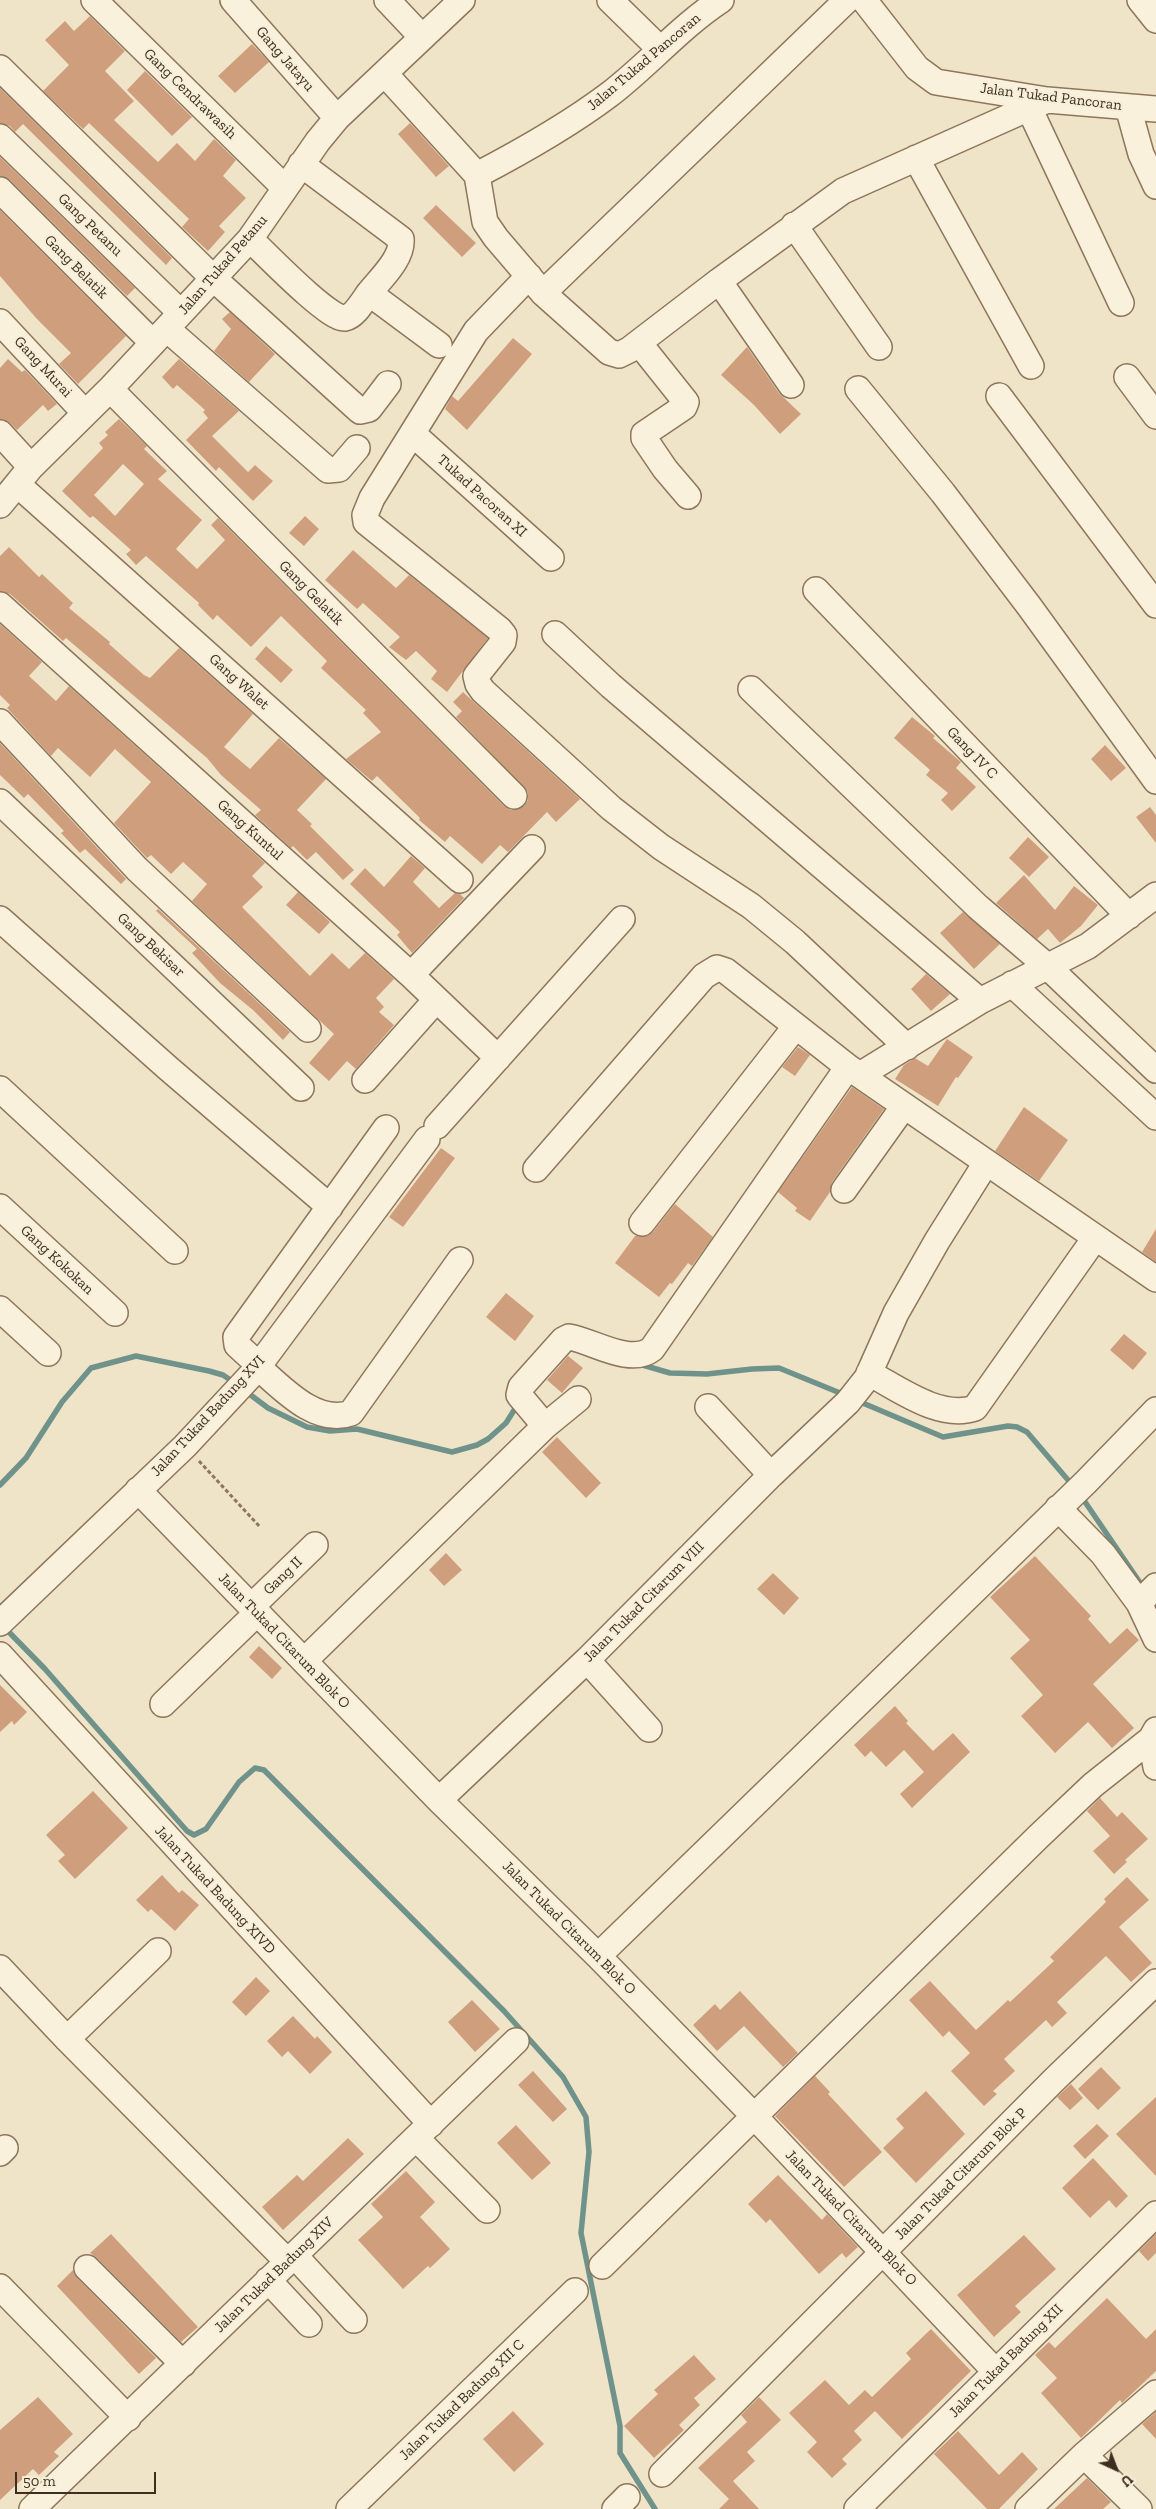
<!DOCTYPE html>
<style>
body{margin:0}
#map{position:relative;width:1156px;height:2509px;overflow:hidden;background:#f0e4c8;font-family:"Zilla Slab",serif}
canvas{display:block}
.north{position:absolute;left:1091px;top:2444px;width:50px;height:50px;-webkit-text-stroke:4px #f7eed8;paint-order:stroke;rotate:137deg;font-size:14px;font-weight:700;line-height:20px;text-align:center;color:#3d2e20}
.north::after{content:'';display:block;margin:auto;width:18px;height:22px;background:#3d2e20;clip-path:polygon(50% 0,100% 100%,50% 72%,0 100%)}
.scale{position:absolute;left:15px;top:2472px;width:141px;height:22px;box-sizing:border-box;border:2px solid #3d2e20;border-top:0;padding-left:6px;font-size:15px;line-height:18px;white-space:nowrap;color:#3d2e20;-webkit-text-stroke:4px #f7eed8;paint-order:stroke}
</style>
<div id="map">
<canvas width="1156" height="2509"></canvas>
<div class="north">U</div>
<div class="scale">50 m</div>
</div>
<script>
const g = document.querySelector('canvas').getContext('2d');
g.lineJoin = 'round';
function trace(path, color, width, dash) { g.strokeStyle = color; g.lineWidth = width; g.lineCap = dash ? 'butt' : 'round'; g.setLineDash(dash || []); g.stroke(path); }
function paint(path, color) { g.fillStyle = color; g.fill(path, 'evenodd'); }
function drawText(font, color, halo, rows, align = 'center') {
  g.font = font + ' "Zilla Slab",serif'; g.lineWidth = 4; g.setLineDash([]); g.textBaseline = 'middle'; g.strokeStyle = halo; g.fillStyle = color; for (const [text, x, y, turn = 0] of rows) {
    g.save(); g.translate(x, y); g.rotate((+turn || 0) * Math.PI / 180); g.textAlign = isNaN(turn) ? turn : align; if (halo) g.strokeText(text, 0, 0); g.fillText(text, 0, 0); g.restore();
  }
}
trace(new Path2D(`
 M639,1364L670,1373L707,1374L752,1369L779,1368L845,1395
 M244,1390L268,1408L307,1427L330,1431L357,1429L452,1452L477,1445L488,1439L506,1423L518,1404
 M858,1401L943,1437L1008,1426L1017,1427L1027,1432L1074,1487
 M0,1485L26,1458L62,1402L91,1368L136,1356L209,1371L223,1375L235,1383
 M1081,1496L1145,1590
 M3,1626L45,1669L187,1831L194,1835L206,1829L239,1782L255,1768L264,1770L504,2011L563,2077L586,2117L589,2152L581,2233L620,2426V2453L655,2509`), '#6f938a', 5.5);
paint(new Path2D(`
 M90,16L125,51L105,71L134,101L114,120L158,162L177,143L195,161L214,139L236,160L223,176L246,198L219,226L225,232L208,251L182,227L189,219L89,123L83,129L43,91L69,65L45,40L65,21L74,31Z
 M252,44L269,62L235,93L218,76Z
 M145,71L192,117L172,136L127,90Z
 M0,88L172,258L166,265L23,124L15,132L10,126L0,123Z
 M410,123L449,166L436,177L398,134Z
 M0,157L135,288L127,296L10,180L0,176Z
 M436,205L476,243L462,257L423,218Z
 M0,210L126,336L78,384L59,364L71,353L36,318L0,276Z
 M230,312L275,354L249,382L214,351L231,329L222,319Z
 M513,338L532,354L467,430L445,409L452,396L458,401Z
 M747,347L779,393L801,414L780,434L754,405L721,375Z
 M8,359L22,372L25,370L57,404L48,411L43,405L17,430L10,423L0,419V368Z
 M179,359L239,411L212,436L248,472L255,465L273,481L253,501L219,467L216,471L186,440L208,418L203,412L205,410L177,385L173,389L162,377Z
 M119,419L147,446L144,449L167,471L158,479L202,520L176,549L197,569L225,540L211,525L218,518L504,806L511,810L524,806L528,800V792L456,717L462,711L453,702L463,692L580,799L556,822L547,812L508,852L500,845L482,864L450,836L445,842L419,820L420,818L377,776L372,781L346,759L381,732L363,713L366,710L321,668L327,661L281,616L251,647L217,615L213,620L198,605L199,603L146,556L136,565L126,554L131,550L93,516L90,518L62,491L103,448L99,443L108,435L105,432ZM123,464L144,484L115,516L94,495Z
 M305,516L319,529L304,546L289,533Z
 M9,547L39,577L42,574L73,603L69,608L110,642L109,644L144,675L150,678L179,648L253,714L224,747L250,769L279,738L326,779L297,810L312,824L310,826L354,870L343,880L316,852L307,860L293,846L291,848L255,815L261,810L221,775L207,758L66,638L63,641L10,594L0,591V556Z
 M353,550L396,588L409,575L488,638L447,692L431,679L437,671L416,651L406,660L389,647L400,637L363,603L357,609L325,580Z
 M0,624L42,662L29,676L56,701L69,686L265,863L252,876L263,887L242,907L310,976L332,953L349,969L365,953L394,979L376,998L384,1007L379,1012L394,1025L356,1069L347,1061L329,1081L309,1063L334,1034L192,901L207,884L183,862L171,874L151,855L147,858L114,823L151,782L115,749L90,777L58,748L51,756L7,708L10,705L0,695Z
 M266,646L293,670L281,683L255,659Z
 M912,717L935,736L933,738L961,762L956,768L976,787L952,811L941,800L948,793L926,775L930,770L894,738Z
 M0,743L126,879L121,884L85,849L80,853L61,833L64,831L28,794L24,798L0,775Z
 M1105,745L1126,768L1111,781L1091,759Z
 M1150,807L1156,815V843L1136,817Z
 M1028,837L1049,857L1029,877L1009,858Z
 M411,856L425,868L413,882L439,908L455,893L460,894L464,898L412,953L397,935L400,932L350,884L365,868L384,887Z
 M1024,875L1055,910L1074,886L1098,905L1081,926L1060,943L1048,929L1037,939L996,903Z
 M298,892L330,922L319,934L286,905Z
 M158,909L290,1032L283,1040L253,1010L220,983L192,953L197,949L156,911Z
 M963,912L1000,944L974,969L940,933Z
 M926,974L950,994L931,1011L911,989Z
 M947,1039L973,1057L958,1078L956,1077L938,1106L895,1079L904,1065L915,1058L928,1066Z
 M798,1047L810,1055L795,1076L782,1067Z
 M852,1087L884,1109L832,1182L830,1192L810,1221L795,1211L797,1208L778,1192Z
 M1024,1107L1068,1140L1039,1181L995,1151Z
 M441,1148L455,1158L403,1227L389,1217Z
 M675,1204L713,1237L692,1266L688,1263L672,1284L670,1283L659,1297L615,1263L635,1236H647L653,1232Z
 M1156,1229V1262L1142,1252Z
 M506,1293L534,1316L515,1341L486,1317Z
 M1124,1334L1147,1353L1133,1370L1110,1350Z
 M568,1356L583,1368L562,1393L547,1380Z
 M557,1437L601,1483L586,1498L542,1452Z
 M446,1553L462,1570L444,1586L429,1570Z
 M1035,1556L1091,1616L1088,1619L1110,1644L1127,1628L1139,1640L1093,1684L1134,1728L1112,1748L1088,1722L1055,1753L1021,1716L1043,1695L1010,1658L1030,1640L990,1597Z
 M773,1573L799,1598L784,1615L757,1589Z
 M259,1646L282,1668L272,1679L249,1657Z
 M0,1685L27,1712L14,1725L12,1721L0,1732Z
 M895,1706L908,1721L906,1723L933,1751L953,1733L970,1752L912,1808L900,1794L924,1772L904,1750L886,1767L871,1751L865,1757L854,1745Z
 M93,1791L128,1828L75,1879L58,1861L65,1855L46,1835Z
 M1100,1798L1117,1817L1122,1812L1148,1839L1125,1860L1127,1862L1114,1874L1093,1851L1110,1836L1087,1811Z
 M162,1875L179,1893L182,1890L199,1905L175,1931L151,1909L148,1912L136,1900Z
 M1127,1877L1149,1900L1119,1927L1152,1963L1131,1982L1106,1956L1057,2002L1067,2013L1052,2027L1046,2020L1004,2059L1015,2071L993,2091L997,2094L984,2106L951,2071L970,2053L949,2031L943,2037L909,2000L930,1981L976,2030L1008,2000L1010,2002L1054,1961L1050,1957L1106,1902L1104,1899Z
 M256,1977L270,1991L246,2016L232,2002Z
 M740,1991L798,2053L783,2067L744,2026L717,2051L693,2025L715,2004L720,2010Z
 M472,2000L500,2029L475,2052L448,2022Z
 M293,2016L315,2039L317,2036L332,2052L310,2074L288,2051L282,2057L267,2041Z
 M1101,2067L1121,2088L1098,2110L1078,2089Z
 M533,2071L567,2109L553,2122L518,2085Z
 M815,2076L830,2092L828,2094L882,2152L844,2187L775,2116Z
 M1071,2084L1083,2098L1070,2110L1057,2097Z
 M926,2091L965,2134L916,2183L883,2148L904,2128L896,2119Z
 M1156,2097V2176L1116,2134Z
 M1097,2124L1109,2136L1085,2159L1073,2146Z
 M516,2125L551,2163L532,2180L497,2143Z
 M348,2138L364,2154L283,2230L262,2207L297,2175L303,2181Z
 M1093,2158L1128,2196L1116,2208L1109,2200L1090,2218L1062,2188Z
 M406,2171L435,2202L420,2217L450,2249L430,2268L428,2266L403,2289L358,2240L383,2217L371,2204Z
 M778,2175L822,2220L827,2214L858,2247L846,2258L842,2253L819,2274L770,2219L766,2223L748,2204Z
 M111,2234L198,2327L181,2342L97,2258L90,2253Z
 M1156,2234V2253L1148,2261L1139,2251Z
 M1024,2235L1056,2269L1015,2306L1021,2312L994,2337L957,2295Z
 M73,2270L77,2278L156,2358L139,2374L57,2286Z
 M1107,2298L1146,2339L1156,2329V2371L1122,2403L1120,2400L1081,2438L1041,2393L1057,2378L1035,2355L1049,2342L1055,2348Z
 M931,2329L971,2371L902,2439L875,2411L854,2431L862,2440L842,2459L847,2464L832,2478L807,2452L817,2442L789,2413L825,2380L849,2405L865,2390L872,2397L911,2359L906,2353Z
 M694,2355L716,2379L694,2398L700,2405L679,2425L684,2430L654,2458L624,2426L658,2394L654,2390Z
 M38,2397L73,2434L54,2452L59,2456L39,2475L33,2469L0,2500V2430Z
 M759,2397L781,2420L747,2452L755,2461L733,2481L759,2509H719L729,2499L698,2468L747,2422L741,2415Z
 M513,2411L544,2444L514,2472L483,2439Z
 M1156,2412V2439L1142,2424Z
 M958,2431L999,2475L1022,2452L1038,2469L999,2509H987L934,2454Z
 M1087,2478L1111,2502L1103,2509H1054Z`), '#cf9f7d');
const minor = new Path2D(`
 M94,0L285,188
 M233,0L337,118
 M387,0L421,36
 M610,0L660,49
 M864,0L917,68L936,82L1047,100L1156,109
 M1140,0L1156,20
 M0,68L213,278L360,411L369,409L388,384
 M385,74L477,175C523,151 569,125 610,94C649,64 680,27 721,0
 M1128,107L1141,154L1156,186
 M1029,108L1121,303
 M0,137L181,313
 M916,158L1031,366
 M301,164L401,239C403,258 381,278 369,293L439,345
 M477,175L485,222L496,238L543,293L609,352L619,355L629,350L719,281L843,191L1047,100
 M0,190L153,343
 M794,225L879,347
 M250,239C264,252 330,321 345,318C355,316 363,301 369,293
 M529,276L476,331L372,498L365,515L366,522L500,630L504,635L503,642L476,676L478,684L483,691L611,808L661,847L751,906L795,942L907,1047
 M719,281L791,385
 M543,293L847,0
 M0,322L85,413
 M167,329L328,470L339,469L357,448
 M639,343L686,402L684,407L644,434V438L665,469L688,496
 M1127,377L1156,416
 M110,389L514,796
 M858,389L943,493L1029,606L1156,781
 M999,396L1156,605
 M0,433L31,467
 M413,434L551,558
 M17,484L460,880
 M0,505L31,467L110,389L250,239L318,141L337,118L462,0
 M816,590L1129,916
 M0,605L411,975L498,1058
 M555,634L611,686L980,1001
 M751,689L978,907L1048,967L1156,1070
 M0,722L137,869L308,1029
 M0,802L301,1088
 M0,919L169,1069L330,1207
 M411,975L532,848
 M1012,984L1156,1117
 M860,1075L980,1001L1088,946L1156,895
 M365,1080L436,1000
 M0,1089L175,1251
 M437,1126L622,919
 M536,1169L704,976L717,968L726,971L848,1067L1156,1279
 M844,1190L904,1106
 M0,1207L115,1313
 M642,1223L796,1026
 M0,1309L48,1353
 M249,1356L237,1345L236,1337L386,1128
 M258,1367C281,1387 316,1426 351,1413L460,1260
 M869,1373C899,1389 940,1420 975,1408L1095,1238
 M708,1407L771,1475
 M545,1426L519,1395L521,1387L563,1340L569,1337C593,1341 630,1366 652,1349L848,1067
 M138,1490L439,1800L598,1956L755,2117L995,2371
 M1058,1508L1103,1554L1139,1603
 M1156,1586L1139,1603L1156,1639
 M251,1607L315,1545
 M0,1623L185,1446L254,1372L427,1139
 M0,1655L431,2124
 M587,1660L649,1729
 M304,1661L545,1426L578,1399
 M163,1704L257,1613
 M1156,1730L1151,1739L1156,1767
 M439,1800L587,1660L771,1475L848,1402L867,1378L896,1313L937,1241L986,1163
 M598,1956L1086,1482L1156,1410
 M0,1968L67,2039L287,2261
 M67,2039L158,1951
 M416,2138L487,2210
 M0,2153L5,2148
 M294,2255L354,2320
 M602,2266L1038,1837L1093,1785L1151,1739
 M87,2268L183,2364
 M268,2280L309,2324
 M0,2287L128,2418
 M1084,2455L1139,2509
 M662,2474L1054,2080L1156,1982
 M32,2509L516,2041
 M349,2509L575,2291
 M615,2509L627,2497
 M857,2509L1156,2214
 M1028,2509L1084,2455L1156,2393`);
trace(minor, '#8d765c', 28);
trace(new Path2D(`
 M199,1461L260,1527`), '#8d765c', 3, [4, 2.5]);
trace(minor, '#faf1dc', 25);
drawText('15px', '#3d2e20', '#f7eed8', [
 ["Gang Jatayu",285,59,49],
 ["Jalan Tukad Pancoran",644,62,-40],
 ["Gang Cendrawasih",190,94,44],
 ["Jalan Tukad Pancoran",1051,97,7],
 ["Gang Petanu",90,225,44],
 ["Jalan Tukad Petanu",223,265,-49],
 ["Gang Belatik",76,267,45],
 ["Gang Murai",43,367,47],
 ["Tukad Pacoran XI",482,496,42],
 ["Gang Gelatik",311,593,45],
 ["Gang Walet",239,682,42],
 ["Gang IV C",972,753,46],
 ["Gang Kuntul",250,830,42],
 ["Gang Bekisar",151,945,43],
 ["Gang Kokokan",57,1260,43],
 ["Jalan Tukad Badung XVI",208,1416,-47],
 ["Gang II",283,1576,-44],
 ["Jalan Tukad Citarum VIII",644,1602,-45],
 ["Jalan Tukad Citarum Blok O",284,1641,46],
 ["Jalan Tukad Badung XIVD",215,1890,47],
 ["Jalan Tukad Citarum Blok O",569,1928,45],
 ["Jalan Tukad Citarum Blok P",961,2174,-45],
 ["Jalan Tukad Citarum Blok O",851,2218,46],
 ["Jalan Tukad Badung XIV",274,2275,-44],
 ["Jalan Tukad Badung XII",1006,2361,-45],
 ["Jalan Tukad Badung XII C",462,2400,-44]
]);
</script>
